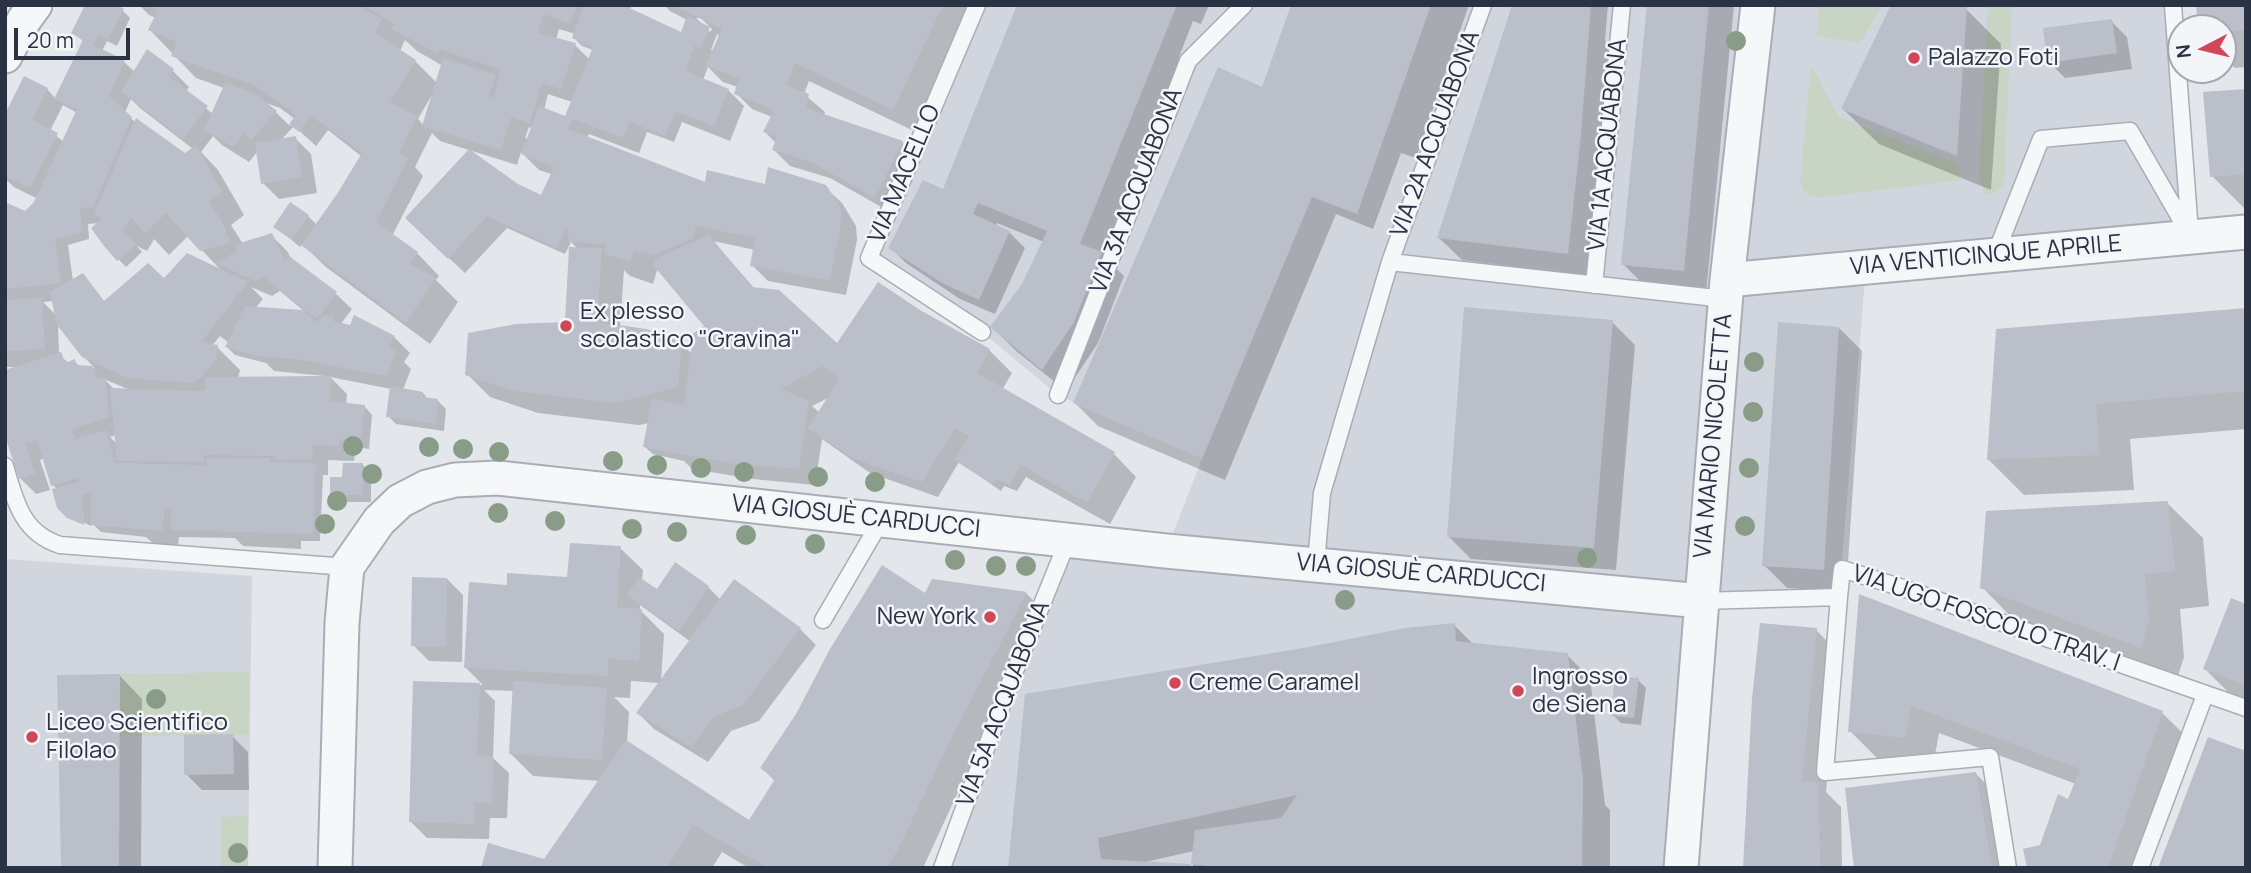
<!DOCTYPE html>
<meta charset="utf-8">
<style>
body{margin:0}
#map{position:relative;width:2251px;height:873px;overflow:hidden;background:#e3e6eb;font-family:Manrope,sans-serif}
canvas{display:block}
.frame{position:absolute;inset:0;border:7px solid #2a3344;pointer-events:none}
.north{position:absolute;left:2167px;top:14px;width:70px;height:70px;box-sizing:border-box;background:#f3f5f8;border:2px solid #a3a7b0;border-radius:50%;rotate:263deg;font-size:19px;font-weight:700;line-height:28px;text-align:center;color:#2a3344}
.north::after{content:'';display:block;margin:auto;width:24px;height:32px;background:#d04858;clip-path:polygon(50% 0,100% 100%,50% 72%,0 100%)}
.scale{position:absolute;left:14px;top:28px;width:116px;height:32px;box-sizing:border-box;border:4px solid #2a3344;border-top:0;padding-left:9px;font-size:21px;line-height:24px;white-space:nowrap;color:#2a3344;-webkit-text-stroke:5px #f3f5f8;paint-order:stroke}
</style>
<div id="map">
<canvas width="2251" height="873"></canvas>
<div class="frame"></div>
<div class="north">N</div>
<div class="scale">20 m</div>
</div>
<script>
const g = document.querySelector('canvas').getContext('2d');
g.lineJoin = 'round';
function paint(path, color) { g.fillStyle = color; g.fill(path, 'evenodd'); }
function trace(path, color, width, dash) { g.strokeStyle = color; g.lineWidth = width; g.lineCap = dash ? 'butt' : 'round'; g.setLineDash(dash || []); g.stroke(path); }
function drawText(font, color, halo, rows, align = 'center') {
  g.font = font + ' Manrope,sans-serif'; g.lineWidth = 5; g.setLineDash([]); g.textBaseline = 'middle'; g.strokeStyle = halo; g.fillStyle = color; for (const [text, x, y, turn = 0] of rows) {
    g.save(); g.translate(x, y); g.rotate((+turn || 0) * Math.PI / 180); g.textAlign = isNaN(turn) ? turn : align; if (halo) g.strokeText(text, 0, 0); g.fillText(text, 0, 0); g.restore();
  }
}
paint(new Path2D(`
 M977,5H2173L2191,237L1866,267L1839,597L1701,601L1681,868H942L1068,540L1166,551L1202,459L1058,395L982,332L869,258Z
 M5,559L252,576L248,868H5Z`), '#d1d5dd');
paint(new Path2D(`
 M1820,5H1882L1860,43L1816,36Z
 M1988,5H2012L2004,185L1996,192L1985,195L1979,178Z
 M1811,65L1839,117L1958,164L1961,180L1822,197C1810,198 1805,194 1800,183Z
 M249,672V735L120,736V674Z
 M248,816V868H221V817Z`), '#c8d5c4');
paint(new Path2D(`
 M139,5H632L630,10L688,37L687,20L670,11L664,5H976L916,132L809,81L804,94L825,112L824,116L902,142L918,158L892,213L830,178L790,166L774,150L776,143L765,132L772,117L752,109L736,93L738,87L723,82L708,67L703,80L728,90L744,106L730,141L682,122L674,142L647,132L639,153L589,134L587,138L706,185L825,187L842,203L856,226L857,240L846,295L768,281L752,265L755,250L713,241L755,289L838,346L919,312L989,350L1012,373L1002,390L1114,454L1136,477L1110,524L1026,477L1017,491L1004,486L1001,491L959,462L938,497L870,473L822,439L815,485L753,479L692,469L684,461L653,454L645,447L649,423L639,425L538,413L490,397L467,374L567,324L578,249L571,242L565,254L507,228L465,273L423,234L518,186L542,196L551,174L539,170L521,152L517,165L440,141L432,133L415,167L423,176L392,236L417,253L439,276L436,280L458,302L430,344L326,267L302,244L300,247L276,227L308,216L317,225L340,193L361,156L328,130L316,146L294,126L280,141L295,138L311,154L317,193L279,199L263,183L258,151L249,162L222,145L213,136L201,152L218,170L244,215L231,225L243,244L271,235L287,251L292,260L336,294L352,309L340,325L394,337L410,353L404,362L411,369L403,390L423,393L428,399L438,401L446,409L444,431L396,424L388,416L391,389L330,377L347,394L346,405L365,407L372,415L369,449L356,447L354,461L328,460V475H323L320,541H301V549L243,546L235,538L179,537L178,546L155,545L146,537L101,532L91,522V526L65,513L57,489L53,485L44,458L40,460L50,490L36,494L20,478L17,367H5V204L26,213L38,199L14,187L5,179V118L47,89L56,99L84,42L74,33L122,10L130,18L117,46L107,41L102,51L124,62L135,72L173,71L189,87L186,92L213,114L224,88L196,78L150,30L156,18L149,15ZM696,18H701L712,29L710,32ZM559,29L575,34L574,38L582,46L593,50L590,60L575,45L556,40ZM717,34L720,37L714,51L711,50ZM405,40L417,51L443,66L437,83L415,61L400,51ZM433,93L424,126L418,119ZM548,94L572,102L566,118L544,110ZM131,99L140,108L193,149L185,155L136,123L125,112ZM266,103L280,108L295,119L290,126ZM63,105L77,113L64,142L50,131ZM529,127L532,128L528,139L525,138ZM100,223L118,259L126,267L142,252L137,246L147,251L154,239L169,255L188,236L221,270L164,280L104,304L73,281L68,245L89,239L88,224ZM658,267L707,327L692,354L681,343L620,327L624,270L630,276L653,284ZM251,287L272,296L280,291L305,312L255,309L263,299ZM54,301L56,315L43,302ZM58,324L83,356L95,368L79,366L74,361L69,363L59,355ZM220,336L229,343L227,347L235,355L266,363L274,371L325,376L238,379L240,370L217,347L212,346ZM104,379L130,390H115ZM830,397L820,413L812,406ZM116,435L117,444L110,437Z
 M1019,5H1209L1201,24L1193,21L1179,57L1186,64L1106,259L1124,276L1098,343L1066,391L1015,350L992,327L1023,285L1044,242L997,223L996,226L1009,232L1025,248L995,314L960,299L906,263L890,247L944,191Z
 M1293,5H1469L1416,158L1401,153L1373,229L1336,214L1225,480L1098,426L1075,403L1264,90Z
 M1514,5H1608L1605,41L1612,48L1590,276L1462,260L1439,238Z
 M1649,5H1734L1706,293L1646,287L1623,264Z
 M2246,5V67L2235,68L2223,56V28H2199Z
 M1966,9L2001,44L1991,190L1879,144L1843,109Z
 M2111,21L2127,37L2132,69L2065,78L2049,62Z
 M2246,90V210L2212,176Z
 M2246,310V429L2130,439L2134,490L2024,495L1989,460Z
 M1612,322L1635,345L1616,570L1471,559L1448,536Z
 M1839,328L1862,351L1846,592L1787,588L1764,565Z
 M363,465L371,473V502H339L331,494L344,479Z
 M2167,503L2203,538L2209,606L2180,609L2184,657L2176,682L2017,623L1982,587Z
 M620,548L643,570L642,581L657,591L708,587L721,600L800,629L816,645L759,721L731,731L708,762L654,729L638,713L660,683L631,681L630,698L614,697L629,712L627,743L750,822L775,781L762,768L926,595L933,581L1027,594L1042,610L923,868H749L722,852L712,868H483L545,861L600,781L533,776L510,753L514,691L484,690L495,701L493,758L509,773L507,818H490L489,839L427,838L411,822L415,683L483,685L465,667L508,586L569,579ZM640,605L691,642L661,681L664,634L640,610Z
 M447,579L463,595L462,662L429,661L413,645Z
 M1861,597L2162,713L2191,741L2146,868H2028L2069,801L2076,784L1939,733L1933,766L1878,759L1850,731Z
 M2246,606V706L2240,704L2205,669Z
 M1454,625L1473,644L1567,655L1590,678L1605,805L1610,810V868H1010ZM1194,851L1193,866L1145,863V862Z
 M1816,630L1832,646L1831,730L1826,792L1841,807L1842,868H1745Z
 M120,676L142,699L141,868H63Z
 M1638,680L1646,688L1641,725L1621,723L1613,715Z
 M232,736L248,752L249,790H202L186,774Z
 M1976,774L1999,797L2009,868H1856Z`), '#0003');
paint(new Path2D(`
 M85,5H117L124,9L108,39L99,35L93,45L125,60L109,96L132,117L93,207L80,208L82,232L55,239L61,283L5,289V202L25,211L34,202L77,109L54,99L83,40L71,33Z
 M146,5H365L363,8L382,19L375,33L416,60L390,102L417,116L399,153L408,158L376,222L418,252L410,264L436,278L406,323L301,245L337,194L362,153L310,115L299,132L289,124L296,115L256,86L171,56L177,42L148,30L158,10Z
 M368,5H577L570,24L544,14L538,33L576,43L561,89L542,83L530,123L511,117L501,150L422,126L443,58L496,75L489,96L494,98L501,69L438,49V54L392,29L394,24L366,7Z
 M584,5H623L681,32L687,16L710,27L701,48L695,45L685,71L729,89L714,126L675,111L666,136L629,122L623,138L573,119L568,129L705,182L707,170L765,184L768,167L826,185L841,208V223L830,280L750,266L755,238L696,226L693,238L654,255L634,250L630,262L605,254V244L569,242L567,226L557,248L487,216L448,259L405,218L469,149L518,184L541,195L554,167L521,154L539,106L565,116L593,47L572,38Z
 M672,5H943L893,110L795,63L786,85L809,94L806,108L903,141L875,198L813,163L772,150L777,136L763,132L774,110L734,94L739,78L705,66L722,29Z
 M1017,5H1177L1080,244L1102,252L1074,322L1042,370L990,327L1022,284L1047,231L978,203L973,214L1010,231L979,300L942,283L888,248L923,180L943,189Z
 M1291,5H1431L1357,214L1312,197L1202,459L1073,403L1218,67L1262,87Z
 M1512,5H1591L1581,135L1568,254L1437,238Z
 M1647,5H1709L1684,271L1621,265Z
 M2196,5H2246V30L2223,31V28H2198Z
 M1890,7H1967L1957,156L1841,109Z
 M2112,19L2117,53L2047,63L2043,28Z
 M147,49L174,69L169,77L208,106L183,139L121,92Z
 M24,76L48,88L32,120L58,133L30,188L5,176V114Z
 M225,83L255,94L277,111L251,140L244,133L233,147L204,130Z
 M2246,89V174L2210,177L2203,92Z
 M136,118L185,153L196,145L222,192L209,202L222,221L230,243L200,251L166,213L145,233L131,217L123,230L136,244L117,261L104,246L91,228L103,218L94,214Z
 M296,136L302,177L261,184L255,143Z
 M290,202L309,215L292,240L273,227Z
 M272,233L285,261L289,256L337,292L317,319L269,282L266,275L255,281L216,263L237,251L234,245Z
 M709,235L752,287L779,290L837,343L878,282L920,310L990,349L977,373L1115,452L1087,503L1021,465L1009,485L996,479L992,484L954,460L969,436L955,428L922,482L852,458L808,428L840,378L822,366L781,389L809,401L799,469L736,464L643,447L652,399L684,405L692,345L688,337L704,326L653,265L657,258Z
 M569,247L602,248L597,322L646,329L682,342L678,387L615,403L514,391L465,375L468,333L516,324L565,322Z
 M187,253L248,282L201,342L218,345L215,362L195,383L127,378L82,357L57,325L50,292L83,273L104,301L148,263L164,278Z
 M42,298L45,349L5,351V300Z
 M245,306L302,310L318,322L323,316L333,315V321L350,325L354,315L395,336L388,347L396,352L387,376L295,359L256,356L225,347Z
 M1464,307L1613,320L1594,548L1447,537Z
 M2246,308V391L2096,404L2100,455L1987,460L1996,329Z
 M1778,322L1839,327L1824,570L1762,566Z
 M61,352L65,363L75,359L76,365L93,366L96,378H105L109,417L72,429L75,439L106,430L115,463L206,465L207,458H271L270,462L316,463L313,534L171,530V509L164,508L163,531L91,525V492L83,495L84,525L67,518L57,508L52,489L79,482L78,478L51,486L37,440L25,444L35,474L19,479L5,436V370Z
 M331,376L330,401L365,405L361,442L340,439L339,446L313,445L312,460H273V456L204,455V462L117,461L110,388L205,391V377Z
 M390,386L423,392V397L438,399L436,424L386,417Z
 M343,463H363V495H330V477H342Z
 M2168,501L2175,571L2145,574L2149,621L2141,648L1980,588L1986,511Z
 M570,543L621,546L617,607L642,609L639,661L608,659V676L464,668L469,582L507,585V573L567,577Z
 M675,562L709,586L679,631L627,595L639,577L657,589Z
 M882,565L925,593L932,579L1027,592L955,731L897,851L886,868H769L693,825L667,868H481L488,843L544,859L626,740L749,820L775,779L760,768L796,714L830,649Z
 M412,577L447,578L446,647L411,646Z
 M734,579L801,628L743,705L715,716L691,747L636,713Z
 M1859,594L2163,711L2108,868H2027L2023,849L2040,845L2058,794L2068,799L2080,769L1911,706L1905,738L1848,732Z
 M2231,598L2246,604V685L2203,669Z
 M1455,623L1456,641L1568,653L1583,780L1582,868H1226L1191,864V868H1008L1025,694L1309,647L1405,628ZM1297,795L1281,818L1195,830L1191,864L1101,859L1098,838Z
 M1760,623L1817,628L1802,781L1819,783L1820,868H1743L1752,699Z
 M120,674L119,868H61L57,675Z
 M1615,676L1639,678L1634,718L1611,716Z
 M413,681L480,683L477,755L493,756L492,803L474,802V824L409,822Z
 M513,681L607,688L602,760L509,754Z
 M233,734L234,774L184,775V735Z
 M2208,737L2246,751V868H2158Z
 M1976,772L1992,868H1854L1845,788Z`), '#babfc9');
const lane = new Path2D(`
 M977,5L869,258L982,332
 M2173,5L2190,233
 M1995,255L2041,139L2130,131L2191,237
 M1390,262L1725,299
 M1594,285L1622,5
 M1058,395L1188,61L1244,5
 M5,466C15,501 22,533 60,545L347,567
 M1316,564L1322,493L1390,262L1483,5
 M1839,597L1825,772L1990,757L2008,868
 M1701,601L1839,597L1842,569L1906,589L2246,708
 M823,620L882,519
 M942,868L1010,683L1068,540
 M2140,868L2205,695`);
const street = new Path2D(`
 M5,56L24,20L35,5
 M1727,280L2246,232
 M335,868L342,623L347,567L379,521L400,501L427,487L455,480L498,478L1166,551L1701,601
 M1681,868L1727,280L1758,5`);
trace(lane, '#a8adb6', 19);
trace(street, '#a8adb6', 37);
trace(lane, '#f6f7f9', 16);
trace(street, '#f6f7f9', 33);
g.fillStyle = '#889c88';
for (const [x, y] of [
 [1736,41],
 [1754,362],
 [1753,412],
 [353,446],
 [429,447],
 [463,449],
 [499,452],
 [613,461],
 [657,465],
 [701,468],
 [1749,468],
 [744,472],
 [372,474],
 [818,477],
 [875,482],
 [337,501],
 [498,513],
 [555,521],
 [325,524],
 [1745,526],
 [632,529],
 [677,532],
 [746,535],
 [815,544],
 [1587,558],
 [955,560],
 [996,566],
 [1026,566],
 [1345,600],
 [156,699],
 [238,853]
]) { g.beginPath(); g.arc(x, y, 10, 0, 2 * Math.PI); g.fill(); }
for (const [x, y, r, color] of [
 [1914,58,7,"#d04858"],
 [566,326,7,"#d04858"],
 [990,617,7,"#d04858"],
 [1175,683,7,"#d04858"],
 [1518,691,7,"#d04858"],
 [32,737,7,"#d04858"]
]) { const dot = new Path2D(); dot.arc(x, y, r, 0, 2 * Math.PI); g.fillStyle = color; g.fill(dot); trace(dot, '#f3f5f8', 2.5); }
drawText('24px', '#2a3344', '#f3f5f8', [
 ["Palazzo Foti",1928,58],
 ["Ex plesso",580,312],
 ["scolastico \"Gravina\"",580,340],
 ["New York",976,617,"right"],
 ["Ingrosso",1532,677],
 ["de Siena",1532,705],
 ["Creme Caramel",1189,683],
 ["Liceo Scientifico",46,723],
 ["Filolao",46,751]
], 'left');
drawText('24px', '#2a3344', '#f3f5f8', [
 ["VIA 2A ACQUABONA",1436,134,-70],
 ["VIA 1A ACQUABONA",1608,145,-84],
 ["VIA MACELLO",905,174,-67],
 ["VIA 3A ACQUABONA",1137,191,-69],
 ["VIA VENTICINQUE APRILE",1986,256,-5],
 ["VIA MARIO NICOLETTA",1714,436,-85],
 ["VIA GIOSUÈ CARDUCCI",856,517,6],
 ["VIA GIOSUÈ CARDUCCI",1421,574,5],
 ["VIA UGO FOSCOLO TRAV. I",1986,619,19],
 ["VIA 5A ACQUABONA",1004,704,-69]
]);
</script>
